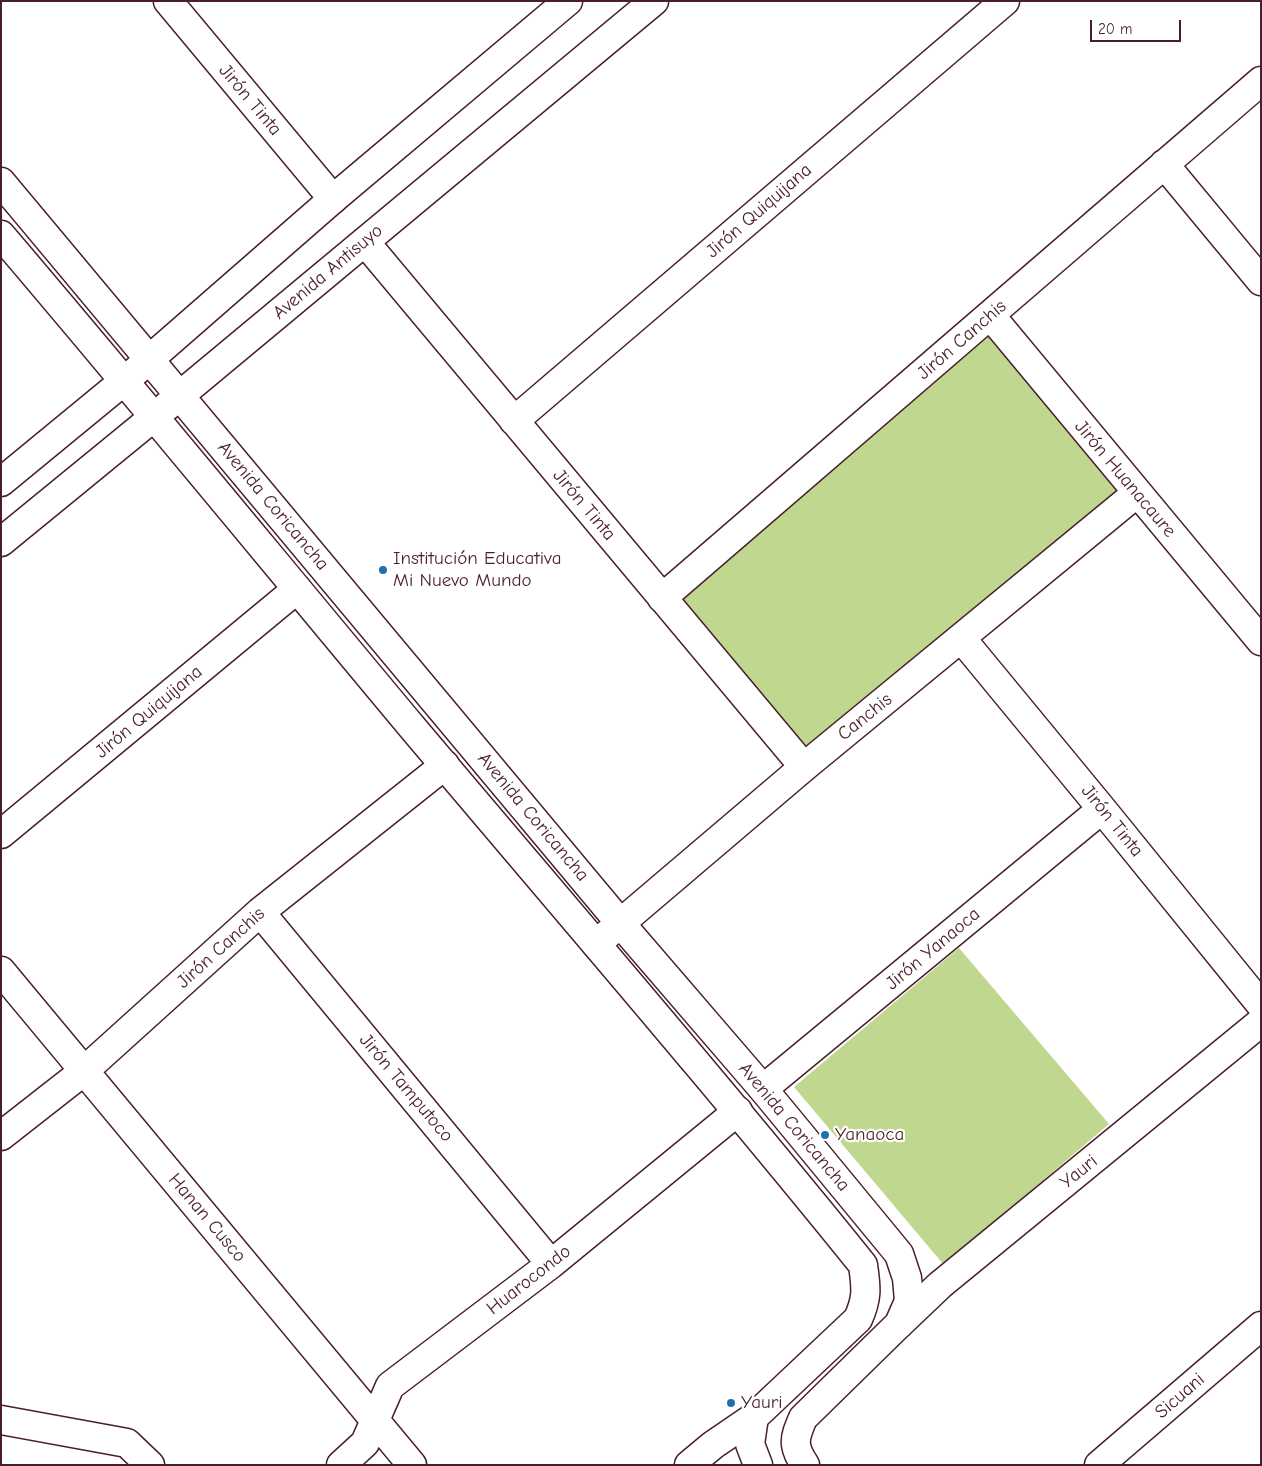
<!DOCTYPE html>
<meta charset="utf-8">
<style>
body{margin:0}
#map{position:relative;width:1262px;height:1466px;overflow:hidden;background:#fff;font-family:"Comic Neue",sans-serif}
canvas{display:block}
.frame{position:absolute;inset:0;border:2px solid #4a1f2b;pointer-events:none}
.scale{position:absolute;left:1090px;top:20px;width:91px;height:22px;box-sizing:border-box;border:2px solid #4a1f2b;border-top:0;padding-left:6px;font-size:15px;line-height:18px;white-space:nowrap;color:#4a1f2b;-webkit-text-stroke:4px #fff;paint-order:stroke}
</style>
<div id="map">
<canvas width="1262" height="1466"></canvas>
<div class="frame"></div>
<div class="scale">20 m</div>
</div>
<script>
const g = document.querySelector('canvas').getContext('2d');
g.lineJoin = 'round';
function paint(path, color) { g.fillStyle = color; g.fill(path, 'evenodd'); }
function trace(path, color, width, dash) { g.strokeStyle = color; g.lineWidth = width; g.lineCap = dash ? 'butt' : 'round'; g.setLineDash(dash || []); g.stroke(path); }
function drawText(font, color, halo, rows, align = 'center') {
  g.font = font + ' "Comic Neue",sans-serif'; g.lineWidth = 4.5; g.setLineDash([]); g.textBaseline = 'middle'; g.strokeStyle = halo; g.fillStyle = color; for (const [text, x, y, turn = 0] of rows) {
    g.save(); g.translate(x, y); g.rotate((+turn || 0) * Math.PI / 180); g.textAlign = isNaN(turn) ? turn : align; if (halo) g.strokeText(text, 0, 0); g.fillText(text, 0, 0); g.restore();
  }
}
paint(new Path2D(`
 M988,326L1126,492L804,757L673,599Z
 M959,948L1109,1124L944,1265L794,1087Z`), '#bfd78e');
const street = new Path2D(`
 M168,1L333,199
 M1164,164L1261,281
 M365,242L804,767
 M990,315L1261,641
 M514,421L1005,1
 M1,482L125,380
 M1,542L155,416
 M662,598L1261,81
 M961,638L1102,809L1261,1005
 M1,834L297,589
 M260,912L551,1264
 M596,944L804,767L1137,493
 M1,971L412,1465
 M763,1089L1102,809
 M1,1136L84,1071L260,912L445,765
 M899,1324L940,1285L1261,1022
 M1,1420L127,1443L150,1465
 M341,1465L365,1443L390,1386L551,1264L738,1111
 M689,1465L713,1445L754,1417
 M1099,1465L1261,1326`);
const secondary = new Path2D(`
 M1,182L621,924L763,1089L899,1254L907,1278L909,1301L899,1324L803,1418C794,1439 792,1445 805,1465
 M1,235C140,398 275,563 412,727C563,906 716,1083 863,1265C866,1287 868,1297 858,1319L754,1417L750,1444L758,1465
 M136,371L333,199L568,1
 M166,407L654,1`);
trace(street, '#4a1f2b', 31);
trace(secondary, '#4a1f2b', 31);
trace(street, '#fff', 28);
trace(secondary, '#fff', 28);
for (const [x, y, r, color] of [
 [383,570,5,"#1f6fb2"],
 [825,1135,5,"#1f6fb2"],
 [731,1403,5,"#1f6fb2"]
]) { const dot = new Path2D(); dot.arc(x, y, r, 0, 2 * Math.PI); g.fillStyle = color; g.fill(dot); trace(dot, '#fff', 2); }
drawText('19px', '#4a1f2b', '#fff', [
 ["Jirón Tinta",250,100,50],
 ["Jirón Quiquijana",759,211,-41],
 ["Avenida Antisuyo",328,272,-40],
 ["Jirón Canchis",962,340,-41],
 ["Jirón Huanacaure",1125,479,50],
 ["Jirón Tinta",584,505,50],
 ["Avenida Coricancha",273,506,50],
 ["Jirón Quiquijana",149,712,-40],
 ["Canchis",865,717,-39],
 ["Avenida Coricancha",533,817,50],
 ["Jirón Tinta",1112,821,51],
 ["Jirón Canchis",221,948,-42],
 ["Jirón Yanaoca",933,949,-40],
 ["Jirón Tamputoco",406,1088,50],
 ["Avenida Coricancha",794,1127,50],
 ["Yauri",1079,1172,-39],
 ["Hanan Cusco",207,1218,50],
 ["Huarocondo",529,1280,-38],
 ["Sicuani",1180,1396,-41]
]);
drawText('19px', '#4a1f2b', '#fff', [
 ["Institución Educativa",393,559],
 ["Mi Nuevo Mundo",393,581],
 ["Yanaoca",835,1135],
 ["Yauri",741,1403]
], 'left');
</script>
